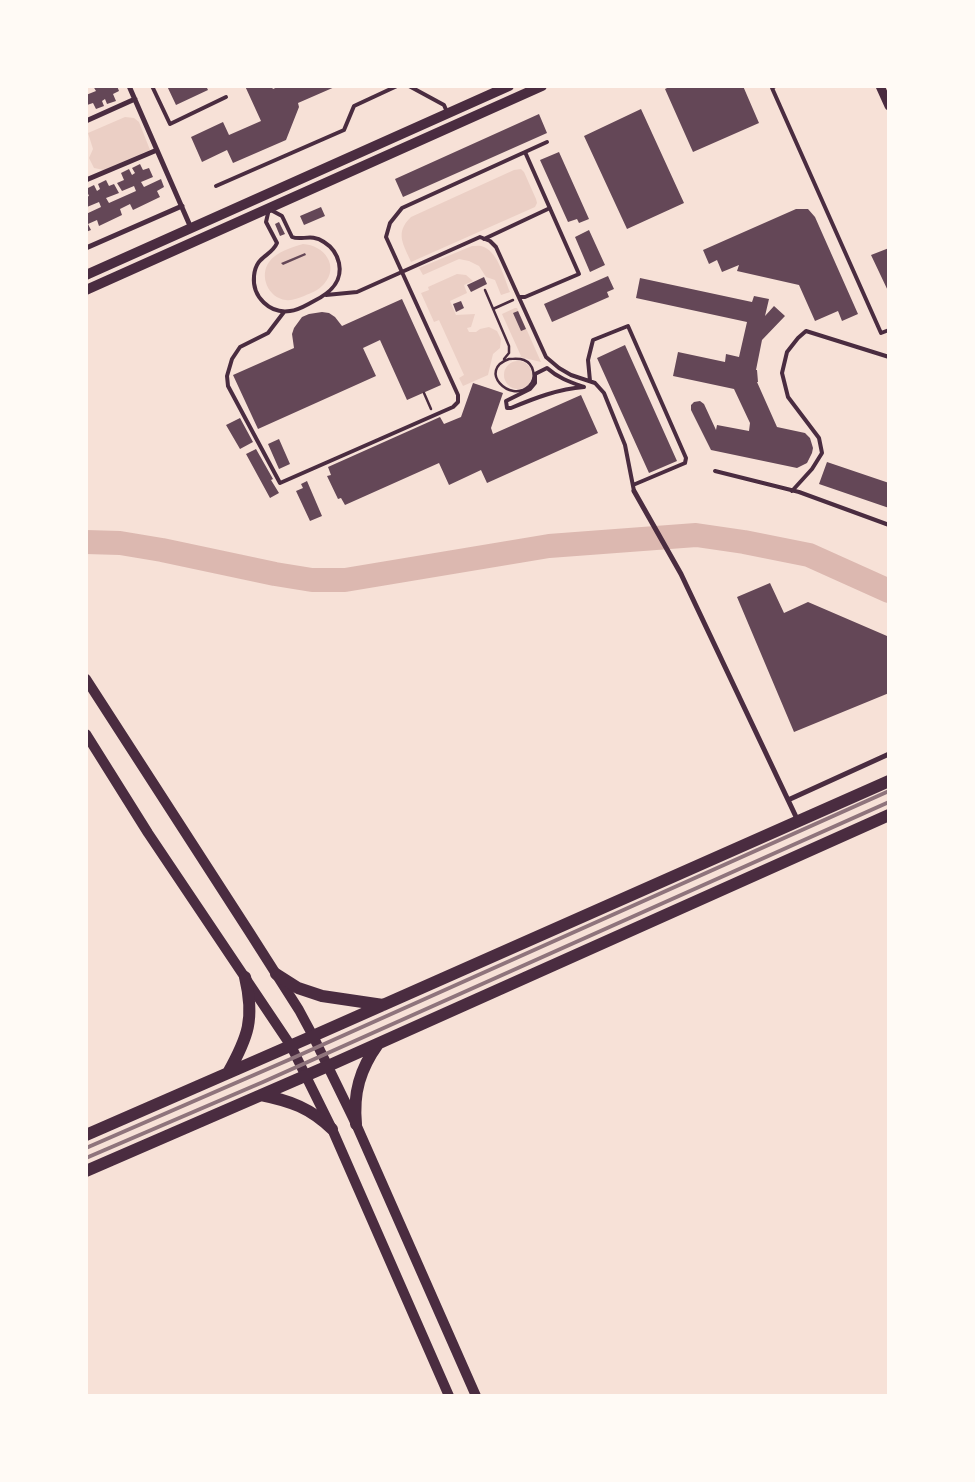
<!DOCTYPE html>
<style>
body{margin:0}
#map{position:relative;width:975px;height:1482px;overflow:hidden;background:#f7e1d7;font-family:"DM Sans",sans-serif}
canvas{display:block}
.frame{position:absolute;inset:0;border:88px solid #fffaf5;pointer-events:none}
</style>
<div id="map">
<canvas width="975" height="1482"></canvas>
<div class="frame"></div>
</div>
<script>
const g = document.querySelector('canvas').getContext('2d');
g.lineJoin = 'round';
function paint(path, color) { g.fillStyle = color; g.fill(path, 'evenodd'); }
function trace(path, color, width, dash) { g.strokeStyle = color; g.lineWidth = width; g.lineCap = dash ? 'butt' : 'round'; g.setLineDash(dash || []); g.stroke(path); }
paint(new Path2D(`
 M125,117L134,118L139,122L150,150L104,170L94,168L89,158L93,149L88,133Z
 M521,169L524,172L536,199L537,203L535,207L411,262C404,245 394,233 411,217L514,170Z
 M303,244C324,245 340,266 324,284C319,290 311,293 304,296C298,298 292,301 286,300C268,298 259,276 269,262C276,252 292,247 303,244Z
 M472,246C476,246 480,245 484,247C499,254 504,278 510,292L501,295L495,280L486,277L479,266L469,261L459,259L423,275L419,268Z
 M457,274L466,275L473,281L464,285L467,293L450,301L456,315L475,314L471,327L467,328L469,332H476L480,329L489,327L497,331L501,339L500,348L493,354L488,375L463,386L459,378L464,375L439,320L434,322L421,293L429,290L428,287Z
 M515,308H517L541,362L520,357L521,356L502,314Z
 M504 375a14 14 0 1 1 28 0a14 14 0 1 1-28 0Z`), '#ebcfc5');
trace(new Path2D(`
 M86,542L120,543L162,550L275,574L312,580H345L549,546L696,535L744,542L809,555L889,591`), '#dcb8b0', 24);
paint(new Path2D(`
 M93,86H103V88L107,86H117L119,91L113,94L116,101L107,104L105,99L102,101L104,106L96,109L93,103L87,105L86,95L96,91Z
 M167,86H206L208,90L176,105Z
 M245,86H271L273,89L280,86H337L298,103L299,107L286,140L233,163L227,150L202,162L191,137L223,122L229,135L261,121Z
 M671,86H743L759,123L693,152L665,89Z
 M641,109L684,203L627,229L584,136Z
 M539,114L547,133L403,197L395,179Z
 M559,152L589,219L579,223L577,219L568,222L540,160Z
 M140,164L143,170L149,168L153,177L141,182L144,187L161,179L164,187L157,191L160,197L133,210L130,204L120,209L122,215L99,226L97,220L88,224L91,230L86,232V214L101,207L99,202L87,207L86,197L89,196L86,189L94,185L97,191L100,189L98,184L106,180L109,186L114,184L119,193L106,198L109,203L136,191L134,186L122,191L117,183L124,180L121,173L129,169L132,175L135,173L132,168Z
 M321,207L325,216L304,225L300,216Z
 M796,209H808L815,217L858,314L842,321L838,311L815,321L799,285L737,271L739,265L722,272L717,260L709,264L703,250Z
 M279,222L285,234L280,236L275,224Z
 M589,230L605,265L590,272L575,237Z
 M889,248V293L871,255Z
 M305,253L306,255L283,265L281,263Z
 M608,276L614,289L607,292L609,297L552,322L544,304Z
 M484,277L487,284L471,292L467,285Z
 M640,278L752,302L754,296L769,299L765,316L774,306L785,316L762,340L756,370H757L758,382H757L777,427L805,433L810,438L813,448L812,453L807,463L797,468L711,450L691,410V405L694,402L700,401L704,404L716,430L717,425L749,431L750,423L734,389L673,376L678,352L725,362L726,354L739,357L747,322L636,298Z
 M402,299L441,385L407,400L380,340L363,348L376,376L258,429L233,375L294,348L292,334L294,328L302,317L309,314L322,312L329,313L335,317L342,326Z
 M461,301L464,308L456,312L453,304Z
 M518,311L526,329L521,331L513,313Z
 M625,345L677,461L649,473L597,358Z
 M473,383L503,393L491,428L493,434L581,395L598,433L487,483L481,470L449,485L439,463L345,505L341,498L338,499L327,476L331,475L328,467L440,417L444,424L461,417Z
 M240,418L253,442L240,449L226,425Z
 M279,439L290,464L279,469L268,444Z
 M256,449L273,479L271,480L279,493L270,498L246,454Z
 M827,462L889,483V508L819,484Z
 M307,481L322,516L310,521L296,491L303,488L301,484Z
 M770,583L784,613L808,602L887,636L889,641V693L794,732L737,597Z`), '#644757');
trace(new Path2D(`
 M485,290L509,346V353L504,359
 M493,309L513,300
 M509,359C514,359 519,358 524,360C534,364 537,378 529,386C510,404 477,370 509,359Z
 M424,393L431,409`), '#4a2c40', 2.5);
trace(new Path2D(`
 M152,86L170,124L226,97
 M409,86L444,105L447,112
 M775,86L772,88L881,333L889,330
 M216,186L344,130L354,106L397,86
 M269,209L282,216L292,237C302,241 311,233 324,242C332,247 337,254 339,263C343,282 330,293 314,301C306,305 299,310 290,311C270,314 252,297 254,276C256,255 271,257 277,243L266,222Z
 M484,239L550,208
 M326,295L357,292L480,237L490,241L496,247L546,357L559,368L571,375L595,383L604,393L625,445L634,491
 M519,297H525L579,274L525,152
 M284,312L268,333L240,347L232,359L227,376L228,386L280,483L453,407L458,402V395L386,237L390,223L402,208L547,142
 M547,368C558,378 570,382 584,387C558,389 535,398 511,408H507L506,401L530,389L535,383V374Z
 M590,381L588,360L593,340L628,326L686,458L685,463L633,485
 M715,471L799,492L889,525
 M792,491L812,469L822,453L819,438L788,397L782,373L787,352L798,338L806,331L889,357`), '#4a2c40', 4);
trace(new Path2D(`
 M129,86L191,228
 M86,121L135,99
 M86,180L157,150
 M86,248L182,206
 M634,491L681,574L798,821
 M788,800L889,754`), '#4a2c40', 5);
trace(new Path2D(`
 M880,86L889,106`), '#4a2c40', 9);
trace(new Path2D(`
 M86,275L509,86
 M86,290L542,86
 M86,679L250,933L299,1010L313,1036L356,1124L476,1396
 M86,734L148,833L291,1046L332,1129L449,1396`), '#4a2c40', 10);
trace(new Path2D(`
 M276,974L298,988L322,996L383,1005
 M228,1073C248,1037 255,1019 245,977
 M261,1095C291,1101 310,1108 332,1129
 M356,1124C353,1093 360,1069 378,1044
 M86,1135L313,1036L889,781
 M86,1171L328,1066L889,815`), '#4a2c40', 12);
trace(new Path2D(`
 M86,1148L293,1058L889,791
 M86,1158L263,1082L889,802`), '#8f747c', 4);
</script>
